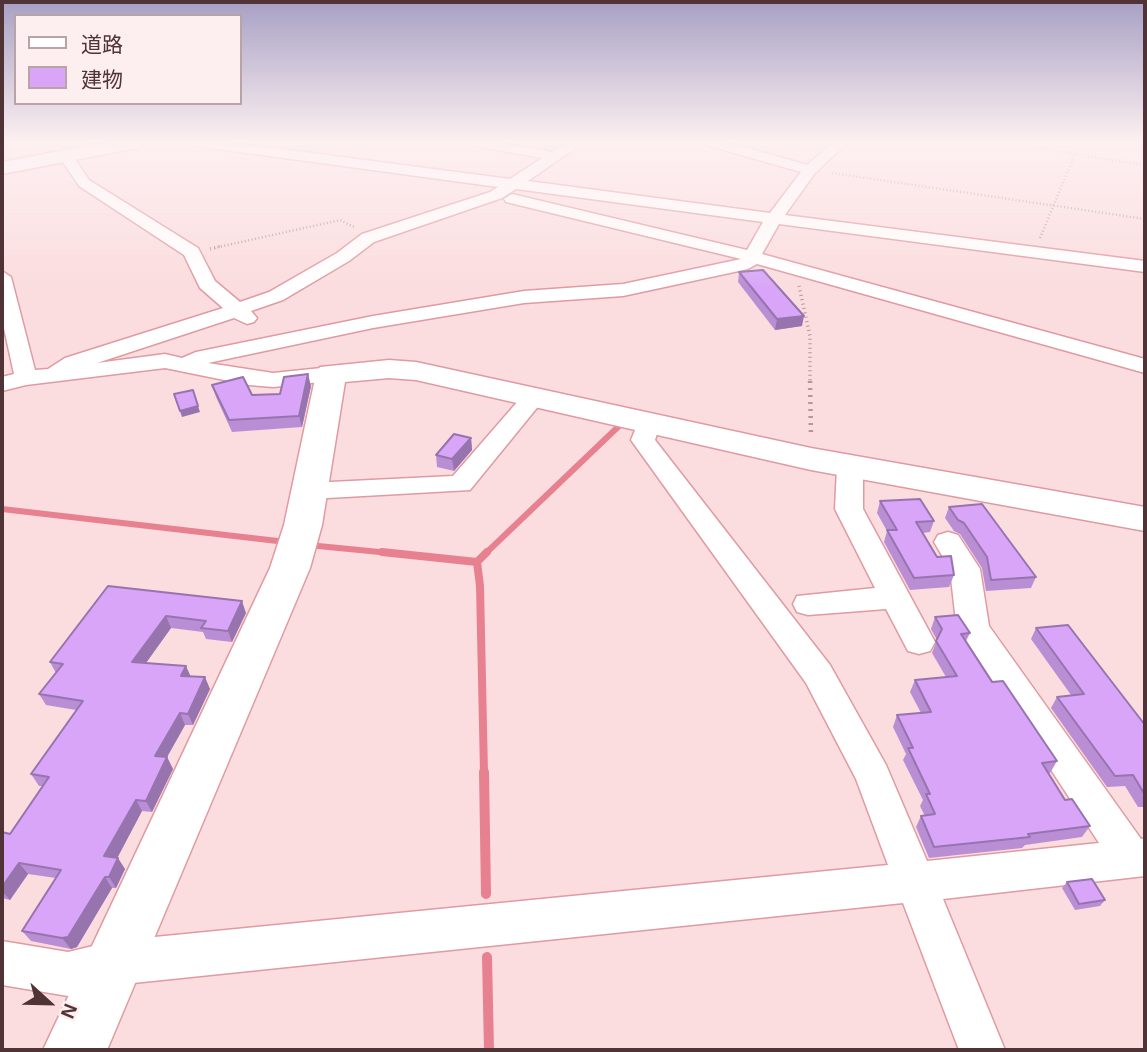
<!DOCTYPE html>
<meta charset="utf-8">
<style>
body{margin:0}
#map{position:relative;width:1147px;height:1052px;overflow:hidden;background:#fbdddf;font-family:Arial,"Noto Sans JP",sans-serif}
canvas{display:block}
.frame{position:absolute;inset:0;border:4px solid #503336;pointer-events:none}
.legend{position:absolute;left:14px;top:14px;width:228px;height:91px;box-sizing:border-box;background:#fdeef0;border:2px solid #b8a3a6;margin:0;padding:9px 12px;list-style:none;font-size:21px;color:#503336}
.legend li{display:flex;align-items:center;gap:14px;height:35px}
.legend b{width:35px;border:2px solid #b8a3a6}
.north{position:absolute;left:14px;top:968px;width:70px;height:70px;-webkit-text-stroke:5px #fdeef0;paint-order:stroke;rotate:112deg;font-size:19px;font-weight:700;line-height:28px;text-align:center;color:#503336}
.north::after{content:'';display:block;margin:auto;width:24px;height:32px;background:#503336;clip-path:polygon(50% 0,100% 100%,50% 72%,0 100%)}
</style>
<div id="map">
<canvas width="1147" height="1052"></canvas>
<div class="frame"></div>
<ul class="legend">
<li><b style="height:9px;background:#fff"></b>道路</li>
<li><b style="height:19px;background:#d8a5f8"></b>建物</li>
</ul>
<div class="north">N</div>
</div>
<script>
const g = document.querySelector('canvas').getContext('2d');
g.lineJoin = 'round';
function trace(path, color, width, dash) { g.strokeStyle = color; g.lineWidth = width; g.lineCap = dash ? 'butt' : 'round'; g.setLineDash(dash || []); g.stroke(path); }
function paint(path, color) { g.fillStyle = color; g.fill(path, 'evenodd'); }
trace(new Path2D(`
 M2,509L286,542
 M308,545L400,554
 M485,554L620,425`), '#e7818f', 6);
trace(new Path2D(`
 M382,552L477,562L487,552
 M477,562L480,586L484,773`), '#e7818f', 8);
trace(new Path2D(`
 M484,772L486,894
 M487,957L489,1050`), '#e7818f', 10);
const street = new Path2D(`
 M188,142H227L510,179L542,158L475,146L468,142H498L552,152L567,142H584L528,181L770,213L801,172L706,145L704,142H727L807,165L833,142H848L815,173L785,215L1145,261V272L779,224L762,254L1145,359V373L757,264L748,269L623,296L524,303L373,328L208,363L273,373L331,367L339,369L342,374L339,379L331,381L273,387L249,385L165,368L26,385L2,391V377L14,374L2,319V271L11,277L35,370L48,369L65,358L223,308L200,288L184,255L79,186L59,156L61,153H71L89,180L198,248L215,281L240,302L269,292L337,253L362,234L490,192L498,187L195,146ZM516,189L763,222L747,250L512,194L504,199L506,202L741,259L623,284L524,291L373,316L196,352L182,358L165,354L97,363L234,318L247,324L254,322L257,318L251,311L283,300L349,261L374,242L502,198Z
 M533,391L541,393L545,398L470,490L310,499L301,497L297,491L301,485L310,483L453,476L525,393Z
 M648,418L657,420L660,425L655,440L830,665L886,765L927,861L1099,843L960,631L956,622L950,569L934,542L938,535L948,532L958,535L980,569L989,626L1141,839L1145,838V876L943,899L1005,1050H959L903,903L114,985L68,996L2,985V941L68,952L114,941L888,865L856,779L806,683L631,440L639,420Z
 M850,459L859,461L863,467V509L935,642L930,651L919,654L908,651L886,609L808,615L797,612L793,604L797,596L875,588L835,509L837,467L841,461Z`);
const secondary = new Path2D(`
 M107,142H147L137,148L2,174V162Z
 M389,360L416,362L811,448L1145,507V531L811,470L416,380L389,378L345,382L322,525L310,568L107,1050H43L270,568L284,525L316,374L320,367Z`);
trace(street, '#df9ba2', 3);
trace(secondary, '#df9ba2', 3);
trace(new Path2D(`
 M998,142L1145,165
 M832,173L1145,219
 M1040,238L1080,142
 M214,248L340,220L354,227`), '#b59799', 2.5, [1, 2.5]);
trace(new Path2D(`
 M210,249L221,246
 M799,286L810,336V383`), '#b59799', 3.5, [1, 3.5]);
trace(new Path2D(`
 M810,381L811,437`), '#b59799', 4.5, [2, 5]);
paint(street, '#fff');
paint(secondary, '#fff');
paint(new Path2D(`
 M739,272L802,326L775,330L738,282Z
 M212,385L252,395L280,394L311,386L302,427L232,432L216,397Z
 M471,438L472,450L454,471L437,467L436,455Z
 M880,501L934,521L930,532L922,533L937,557L954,575L949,587L910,590L884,542L887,531L877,513Z
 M949,507L1036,577L1031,588L986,591L982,568L960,534L954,531L945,518Z
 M108,586L246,613L232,642L206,639L203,632L171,628L146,663L191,676L210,689L193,725H185L167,757L173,769L152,812L142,811L117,858L125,869L116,888H112L77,947L71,949L31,941L22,931L56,878L28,874L10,900L2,898V832L10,834L42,786H39L31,774L76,710L46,705L39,694L56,673L50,662Z
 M935,617L970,633L966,641L992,682L1057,761L1050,773H1048L1065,800L1090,826L1082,837L1025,845L1022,848L929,858L916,827L921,816H925L920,806L923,800L903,760L906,754L893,727L897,715L921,713L910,692L915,680L946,677L932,653L937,640L931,629Z
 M1036,628L1145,725V807H1138L1125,786L1107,787L1051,708L1057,697L1071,695L1031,639Z
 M1067,882L1105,900L1100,906L1075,910L1062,888Z`), '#ba8ed5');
paint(new Path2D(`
 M804,316L802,326L775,330L777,319Z
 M308,374L311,386L302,427L299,416Z
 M198,406L200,412L182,417L180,411Z
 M471,438L472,450L454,471L452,459Z
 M242,601L246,613L232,642L228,631Z
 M166,616L171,628L138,674L132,662Z
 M186,666L191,677L181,676Z
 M205,677L210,689L193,725L188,714Z
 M180,713L185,725L167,757L173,769L152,812L146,801L155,756Z
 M136,800L142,811L112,868L104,856Z
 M118,858L125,869L116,888L109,877Z
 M19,863L28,874L10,900L2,891V887Z
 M105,877L112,888L77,947L71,949L62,938Z`), '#9774ae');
const building = new Path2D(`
 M763,270L804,316L777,319L739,272Z
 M308,374L299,416L229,420L212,385L243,377L252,395L280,394L284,377Z
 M193,390L198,406L180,411L174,394Z
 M454,434L471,438L452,459L436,455Z
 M920,499L934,521L916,522L937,557L951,556L954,575L914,578L887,530H897L880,501Z
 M982,504L1036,577L991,580L987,557L964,523L958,520L949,507Z
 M108,586L242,601L228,631L201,628L206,621L166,616L132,662L186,666L181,676L205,677L188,714L180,713L155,756L167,757L146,801L136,800L104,856L118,858L109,877H105L68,937L62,938L22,931L61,870L19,863L2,887V832L10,834L49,777L31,774L83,701L39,694L63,664L50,662Z
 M958,615L970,633L961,634L992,682L1003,681L1057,761L1042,763L1065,800L1072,799L1090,826L1028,834L1030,837L934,847L921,816L935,814L926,794H930L908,748H913L897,715L931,712L915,680L957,676L936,641L942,629L935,617Z
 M1068,625L1145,725V795L1133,775L1115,776L1057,697L1084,694L1036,628Z
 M1092,879L1105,900L1079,904L1067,882Z`);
paint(building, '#d8a5f8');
trace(building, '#9774ae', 2);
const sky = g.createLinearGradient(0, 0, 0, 289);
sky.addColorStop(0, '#a7a0c4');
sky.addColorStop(0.49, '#fdf0f1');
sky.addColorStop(1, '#fdf0f100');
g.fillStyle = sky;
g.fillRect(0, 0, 1147, 289);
</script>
